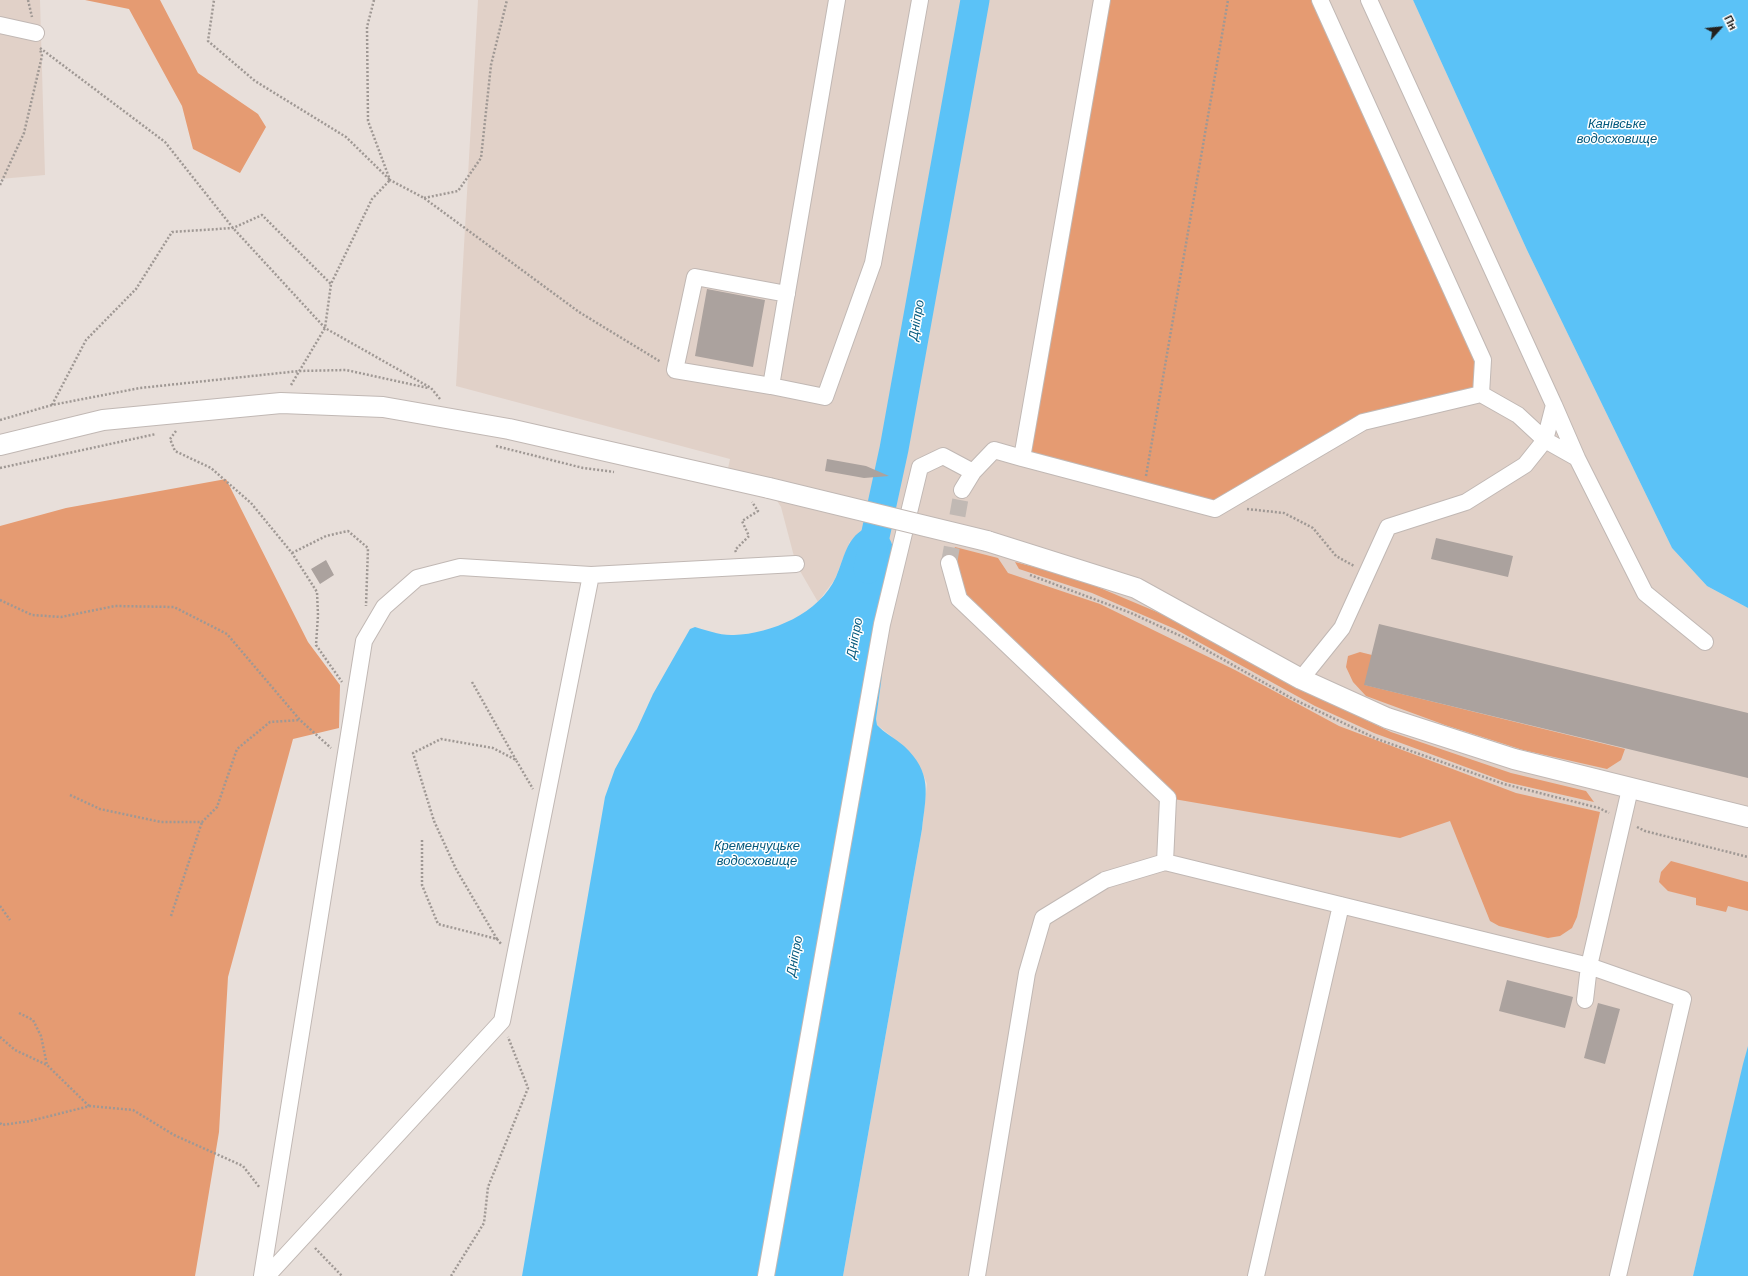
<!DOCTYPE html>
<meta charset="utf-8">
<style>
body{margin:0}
#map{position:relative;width:1748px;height:1276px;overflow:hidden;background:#e8dfda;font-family:Arial,sans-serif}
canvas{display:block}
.north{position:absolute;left:1700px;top:8px;width:40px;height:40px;-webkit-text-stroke:3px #fff;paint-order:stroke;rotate:63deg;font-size:11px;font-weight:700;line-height:16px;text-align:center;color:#23201e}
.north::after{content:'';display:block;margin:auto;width:14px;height:18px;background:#23201e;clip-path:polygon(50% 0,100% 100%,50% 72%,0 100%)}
</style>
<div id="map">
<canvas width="1748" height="1276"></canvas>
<div class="north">Пн</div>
</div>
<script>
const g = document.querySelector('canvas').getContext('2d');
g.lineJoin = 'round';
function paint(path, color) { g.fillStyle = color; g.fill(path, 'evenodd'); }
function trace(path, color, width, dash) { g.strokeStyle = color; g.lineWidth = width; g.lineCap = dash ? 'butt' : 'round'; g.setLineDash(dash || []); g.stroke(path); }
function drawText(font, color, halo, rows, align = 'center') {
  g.font = font + ' Arial,sans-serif'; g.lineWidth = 3; g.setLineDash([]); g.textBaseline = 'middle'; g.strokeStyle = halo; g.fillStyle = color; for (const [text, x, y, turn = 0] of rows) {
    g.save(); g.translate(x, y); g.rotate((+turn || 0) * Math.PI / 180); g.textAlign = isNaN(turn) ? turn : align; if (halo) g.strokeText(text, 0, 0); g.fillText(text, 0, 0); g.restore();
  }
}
paint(new Path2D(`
 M0,0H40L45,175L0,179Z
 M478,0H1413L1527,250L1672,548L1707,586L1748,608V1046L1693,1276H843L922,829L927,784L922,771L891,736L877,725L876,719L881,683L850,541L835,579L818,602L796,564L781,507L769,488L726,478L730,459L456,386Z`), '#e1d1c8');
paint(new Path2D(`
 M85,0H160L198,73L258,114L266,127L240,173L193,149L182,106L129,9Z
 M1102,0H1320L1483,360L1481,394L1363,422L1215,509L1022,458Z
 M226,479L308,642L340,685L339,728L293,739L228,977L219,1132L195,1276H0V526L66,508Z
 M955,547L998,558L1008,573L1100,604L1235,670L1339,726L1516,793L1600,812L1577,917L1572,928L1560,936L1548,938L1499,926L1490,921L1450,821L1400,838L1168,798L959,599L949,563Z
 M1015,562L1074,577L1183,623L1320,698L1391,732L1511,773L1586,791L1594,802L1506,782L1374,733L1315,706L1175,629L1092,593L1019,569Z
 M1360,652L1372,655L1365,685L1625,749L1621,760L1607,769L1523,750L1445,725L1366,696L1353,682L1346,667L1348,656Z
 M1671,861L1748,882V911L1728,906L1726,912L1696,905V898L1668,891L1659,882L1661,872Z`), '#e59b72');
paint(new Path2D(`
 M1413,0H1748V608L1707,586L1672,548L1527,250Z
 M864,529C879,530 890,532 893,548L881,683L876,719L877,725C884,733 895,738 904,746C933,773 926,794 922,829L843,1276H522L605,797L615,769L637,729L653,694L690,629L695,627C706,630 721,636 734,635C771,634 820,613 836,577C844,559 846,539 864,529Z
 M1748,1046V1276H1693L1743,1064Z`), '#5bc2f7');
trace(new Path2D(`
 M868,569L894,449L975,0`), '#5bc2f7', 29);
paint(new Path2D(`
 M707,289L765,300L753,367L695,356Z
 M827,459L866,466L889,476L864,478L825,471Z
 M1436,538L1513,556L1508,577L1431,559Z
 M326,560L334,575L320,584L311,569Z
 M1379,624L1748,713V778L1364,685Z
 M1507,980L1573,997L1565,1028L1499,1011Z
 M1598,1003L1620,1009L1605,1064L1584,1058Z`), '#aba29e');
trace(new Path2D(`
 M949,563L962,490`), '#c1b9b4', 16, [16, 8]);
const minor = new Path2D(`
 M1102,0L1022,458L1215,509L1363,422L1481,394L1483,360L1320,0
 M0,25L36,33
 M787,294L695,277L675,370L771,386L837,0
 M771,386L825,397L873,263L920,0
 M1481,394L1518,415L1545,440L1577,458L1645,593L1705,642
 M1554,405L1577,458
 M962,490L973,472L994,450L1022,458
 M949,563L959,599L1168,798L1165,862
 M1301,679L1342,628L1388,527L1466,502L1525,465L1545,440L1554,405L1369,0
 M1585,1000L1589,966L1683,999L1618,1276
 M262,1276L364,641L384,607L417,578L460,567L591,575L796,564
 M267,1276L502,1021L591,575
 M766,1276L882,624L920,467L943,456L973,472
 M977,1276L1027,973L1043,918L1105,880L1165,862L1589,966L1630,789
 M1256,1276L1341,905`);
const major = new Path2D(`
 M0,445L103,420L281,403L383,407L509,429L769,488
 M987,541L1136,588L1301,679L1387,718L1514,759L1748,817`);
trace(minor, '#c1b8b4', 18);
trace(major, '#c1b8b4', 22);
trace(new Path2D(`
 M28,0L32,17
 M374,0L367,27L368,121L390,180L424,198L579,312L661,362
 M40,48L165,142L233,228L325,328L431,388L440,399
 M0,185L24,133L42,56L40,49
 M424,198L458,191L481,158L491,65L507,0
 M291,385L325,328L331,284
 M52,405L86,340L136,289L172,232L233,228L262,215L331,284L372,199L390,180L346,137L255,81L208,41L214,0
 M0,420L52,405L140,388L299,371L346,370L428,388
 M176,431L170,439L175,451L211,468L251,503L292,553L317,592L318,615L316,645L342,682
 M496,446L583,468L614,472
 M0,468L156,434
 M1146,476L1228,0
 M1247,509L1284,513L1313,528L1336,556L1354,566
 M736,552L735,550L749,536L742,521L758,511L752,502
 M292,553L326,536L348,531L368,548L366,606
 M1030,575L1131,613L1185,638L1293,699L1377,739L1504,784L1599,808L1609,813
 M0,600L32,615L61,617L115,606L174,607L227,634L300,720L331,748
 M472,682L516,760
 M70,795L100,809L161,822H202L217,807L237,749L270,722L300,720
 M1637,827L1645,831L1748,857
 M422,840V885L438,924L497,939L502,945
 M0,906L10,920
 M171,916L202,822
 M497,939L456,869L434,821L413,753L441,739L493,748L516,760L533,789
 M19,1013L33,1020L41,1036L47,1065
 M0,1037L15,1050L47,1065L89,1106
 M0,1123L2,1125L30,1121L90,1106L133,1110L174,1135L243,1166L260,1188
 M315,1248L342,1276
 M451,1276L484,1223L488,1187L528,1088L508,1037`), '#9f9894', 2.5, [2, 2]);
trace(minor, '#fff', 16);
trace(major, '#fff', 20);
const majorBridge = new Path2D(`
 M769,488L987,541`);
trace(majorBridge, '#c1b8b4', 22, []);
trace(majorBridge, '#fff', 20);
drawText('italic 13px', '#03597d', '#fff', [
 ["Канівське",1617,124],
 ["водосховище",1617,139],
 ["Дніпро",917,320,-80],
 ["Дніпро",855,638,-79],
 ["Кременчуцьке",757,846],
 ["водосховище",757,861],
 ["Дніпро",795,956,-79]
]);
</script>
